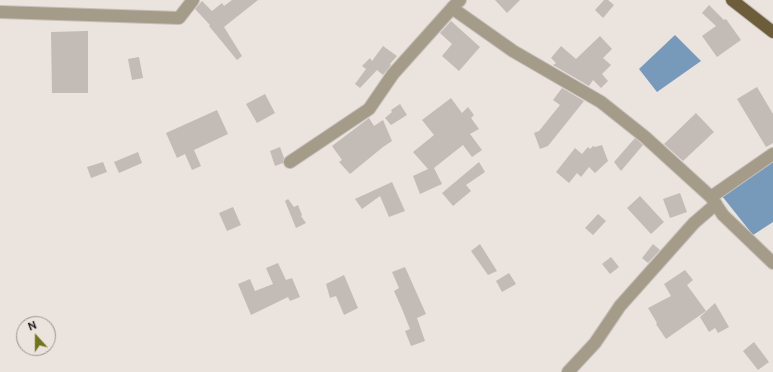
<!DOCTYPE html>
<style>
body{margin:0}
#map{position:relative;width:773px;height:372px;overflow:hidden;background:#eae3de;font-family:Ubuntu,sans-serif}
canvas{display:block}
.north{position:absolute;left:16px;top:316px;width:40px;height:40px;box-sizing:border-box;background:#eae3de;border:1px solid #98938f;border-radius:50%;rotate:339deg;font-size:11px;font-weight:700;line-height:16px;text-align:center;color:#1e1b19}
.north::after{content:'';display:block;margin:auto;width:14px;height:18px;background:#72741b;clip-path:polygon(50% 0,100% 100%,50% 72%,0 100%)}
</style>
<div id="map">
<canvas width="773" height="372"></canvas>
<div class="north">N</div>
</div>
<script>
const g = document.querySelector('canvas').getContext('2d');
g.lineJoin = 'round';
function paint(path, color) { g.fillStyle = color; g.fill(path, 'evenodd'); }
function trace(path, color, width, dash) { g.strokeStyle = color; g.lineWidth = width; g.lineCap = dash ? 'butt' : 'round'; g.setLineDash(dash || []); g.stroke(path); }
paint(new Path2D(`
 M675,35L701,61L657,92L639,69Z
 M773,161V222L753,235L722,196Z`), '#779abb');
paint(new Path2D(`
 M232,0H258L224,27L242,56L237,60L209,26L210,25L195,9L202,1L212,11L222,3L224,6Z
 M495,0H520L507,13Z
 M604,0H608L614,5L603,18L595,10Z
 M709,5L724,20L726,19L741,40L717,57L702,36L716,26L702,13Z
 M451,21L480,47L459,71L442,56L452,44L440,33Z
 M88,31V93H52L51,32Z
 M600,36L612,49L603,58L611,65L602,74L608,81L601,88L593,80L589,86L553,65L556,63L551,58L561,46L576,59Z
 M383,46L397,56L390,64L391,65L383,75L377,70L360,88L355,84L366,69L362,66L370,58L372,61Z
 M139,57L143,78L132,80L128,59Z
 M757,87L773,114V143L766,147L737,99Z
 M562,88L584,101L548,146L540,149L534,133L539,131L560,105L553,100Z
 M265,94L275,113L257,123L246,104Z
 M451,98L462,113L468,107L474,115L471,118L479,129L470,134L482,150L472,157L463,145L434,168L442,184L420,194L413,176L428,169L413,152L434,135L422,120Z
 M400,104L407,115L391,125L385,118L392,112L391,110Z
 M217,110L228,134L194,150L201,166L192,170L185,154L177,158L166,133Z
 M696,113L714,132L683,161L664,144Z
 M369,118L374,126L383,120L392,141L383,147L350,174L339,162L342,160L332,146Z
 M635,138L643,145L621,171L614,162Z
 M602,145L608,161L595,173L589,167L581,177L577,173L569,183L556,172L575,148L582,154L588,147L590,149L593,146L595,147Z
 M280,147L284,158L283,163L275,166L270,151Z
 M138,152L142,163L119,173L114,162Z
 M103,162L107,172L91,178L87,167Z
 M479,162L485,172L466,185L471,191L453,206L442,193Z
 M392,182L405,211L389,217L380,196L362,209L355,199Z
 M680,193L687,212L670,218L663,199Z
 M640,196L664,222L651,234L627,208Z
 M288,199L294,207L298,205L302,215L301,216L306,223L296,228L285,201Z
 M233,207L241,225L227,231L219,213Z
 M598,214L606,221L593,235L585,228Z
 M480,244L497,271L488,275L471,251Z
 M653,244L660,250L648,263L642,258Z
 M611,257L619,267L610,274L602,264Z
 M278,263L286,280L292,278L300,297L290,301L288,297L251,315L238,284L250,279L255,291L273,284L266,268Z
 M405,267L426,314L417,318L425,341L411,346L405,331L410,329L402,309L394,291L399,288L392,272Z
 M685,270L693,280L687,285L706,311L666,339L656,324L657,323L648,308L671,296L664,284Z
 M509,273L516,284L502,292L496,281Z
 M344,275L358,308L344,315L336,296L330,298L326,284Z
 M715,303L729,327L718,333L715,328L709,332L700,317Z
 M754,342L769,362L758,370L743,351Z`), '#c2bbb6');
const minor = new Path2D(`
 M460,0L452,8L513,51L601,102L645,137L711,197L723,215L773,263
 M0,12L179,18L193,0
 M290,162L369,109L393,74L454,6
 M711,197L773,154
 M568,372L595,343L620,306L694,223L716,204`);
const major = new Path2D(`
 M732,0L773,32`);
trace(minor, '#c5bfbb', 14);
trace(major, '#c5bfbb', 14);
trace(minor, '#a49b88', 12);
trace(major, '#6e5d3b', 12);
</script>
